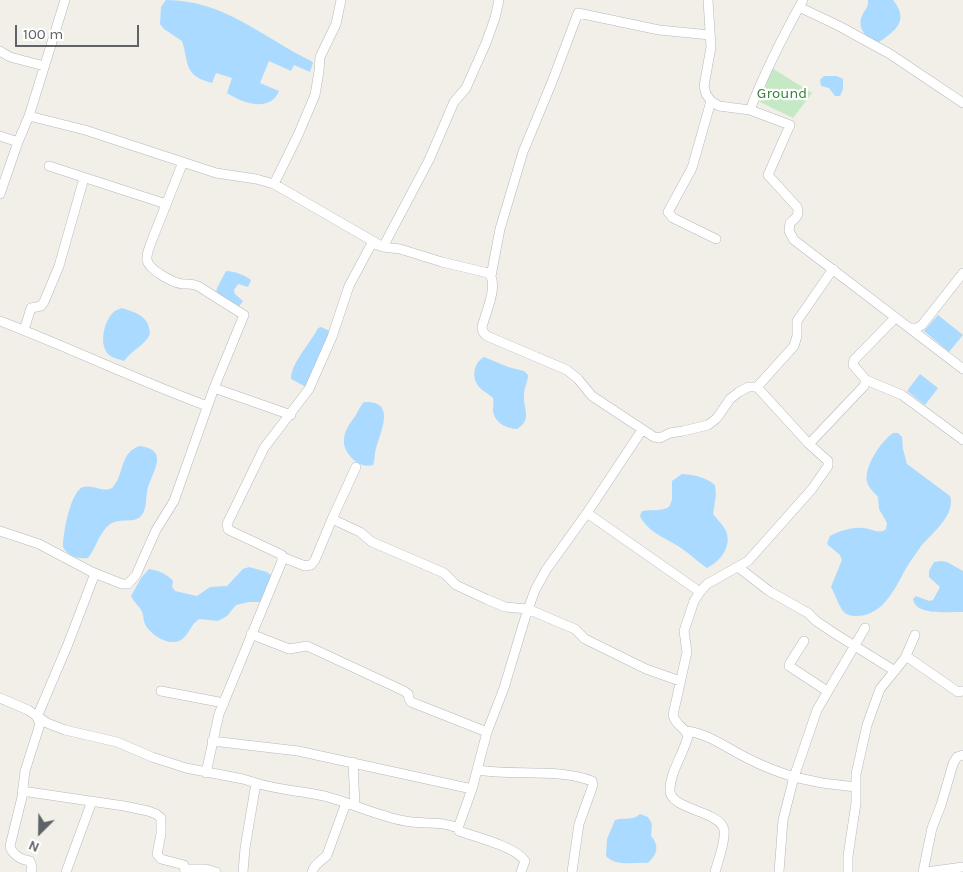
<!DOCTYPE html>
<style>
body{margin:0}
#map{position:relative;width:963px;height:872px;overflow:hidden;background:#f1efe8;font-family:Karla,sans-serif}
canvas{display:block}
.north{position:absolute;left:15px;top:807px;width:50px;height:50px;-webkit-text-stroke:4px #fff;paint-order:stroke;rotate:203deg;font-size:14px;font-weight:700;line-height:20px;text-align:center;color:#5f6368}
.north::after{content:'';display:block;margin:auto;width:18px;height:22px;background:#5f6368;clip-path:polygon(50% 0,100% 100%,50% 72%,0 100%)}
.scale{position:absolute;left:15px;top:25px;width:124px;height:22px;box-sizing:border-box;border:2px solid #5f6368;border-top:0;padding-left:6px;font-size:15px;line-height:18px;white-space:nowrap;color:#5f6368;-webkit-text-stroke:4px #fff;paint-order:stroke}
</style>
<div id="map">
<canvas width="963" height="872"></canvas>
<div class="north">N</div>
<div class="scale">100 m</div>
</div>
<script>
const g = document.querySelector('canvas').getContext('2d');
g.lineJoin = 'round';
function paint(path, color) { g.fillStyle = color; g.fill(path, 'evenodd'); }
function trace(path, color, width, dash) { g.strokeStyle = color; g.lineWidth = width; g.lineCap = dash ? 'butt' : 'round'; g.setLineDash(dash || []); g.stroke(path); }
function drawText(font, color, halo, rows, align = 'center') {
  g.font = font + ' Karla,sans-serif'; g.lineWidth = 4.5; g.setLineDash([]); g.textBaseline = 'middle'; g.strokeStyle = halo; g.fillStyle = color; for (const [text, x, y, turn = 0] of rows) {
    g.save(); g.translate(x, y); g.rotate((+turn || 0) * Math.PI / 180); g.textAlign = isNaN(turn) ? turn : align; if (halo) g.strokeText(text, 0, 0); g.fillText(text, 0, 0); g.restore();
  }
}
paint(new Path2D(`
 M772,68L812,93L793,118L760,102Z`), '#c5e8c5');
paint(new Path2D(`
 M166,0C224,0 262,37 311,61L313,63L310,72L294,65L291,71L269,61L260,83L279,91C270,113 242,103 227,93L232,78L216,73L212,83C183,76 189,62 182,41L164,29L160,24L161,7Z
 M868,0H893C910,21 895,31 879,42C868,40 858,30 861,19C863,11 869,8 868,0Z
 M824,76H837L843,79V89L840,96H835L829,88L821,86L820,80Z
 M226,271C234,271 245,275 251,280L248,287L238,284L234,290L235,294L243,301L238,308L216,294L217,288Z
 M122,308C137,313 149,316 150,334C144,346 132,350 124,361C119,359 113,358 109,355C98,345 104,319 115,311C117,310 119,309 122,308Z
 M938,315L963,335L949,352L924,331Z
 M321,327L330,331L306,387L291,379C291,363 310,344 318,328Z
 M484,357L508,367L524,371L528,375C528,382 524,387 524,395C523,410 533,419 517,429C506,428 494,423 493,410C493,406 494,402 493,398C489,394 484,392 480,388C471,379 473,363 484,357Z
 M920,374L938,388L925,405L907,391Z
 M364,402C400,400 377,437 375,454C374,458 375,461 373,465C367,467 360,465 355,461C339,447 342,434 353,419C358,413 359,407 364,402Z
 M893,433H898L902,437L903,449L907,464L950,496C956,515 932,533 921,546C917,552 912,559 908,565C896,585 885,616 856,616C851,616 846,615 843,611C838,604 835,594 831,587L842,560L840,555L827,544L830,536C840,531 851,527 862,528C871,528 879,535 886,529L887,523L879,509L878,497C874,492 868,488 867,481C864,467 881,441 893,433Z
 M139,446C169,449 154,470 148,487C145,496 148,508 141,516C135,524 118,517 109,525C99,533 96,548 88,558C78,559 69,557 63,547C63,534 70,492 83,487C93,484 106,494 113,487C125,473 119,454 139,446Z
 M682,474C695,475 705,477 715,485L716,495L713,514C717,519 723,525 726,531C732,546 721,561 707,568C698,562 690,554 681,548C668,539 647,532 640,516L642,511C652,509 660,512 669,507L672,500V481Z
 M941,561L947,562L963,571V612C951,611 916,617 913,599L916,596L929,601L933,600L940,587L929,577V571L934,562Z
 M249,567L267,572L272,576L262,602H249L236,605L227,616L218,621L199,619C190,625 189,635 181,640C170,647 150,635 145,624C143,620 144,616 142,612C140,606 134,603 131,596L141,578L149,569C159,571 166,573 173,581L172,587L175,591L197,596L210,587L227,586L243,569Z
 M640,814L648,817L652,824L651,836C660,846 657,854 648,863C634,862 616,867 606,856L607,839L615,820C623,817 633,821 640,814Z`), '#aadaff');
const minor = new Path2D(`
 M708,0L711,47L704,86L706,94L711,101L719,106L750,110L790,125L768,175L797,207C800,215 796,218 790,223L789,231L794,240L963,369
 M799,7L839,26L890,54L963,103
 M0,51L10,57L44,66
 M711,101L692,168L668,212L673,218L716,239
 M750,110C765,71 783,36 803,0
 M29,116L65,0
 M0,136L18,142L29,116L85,130L216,173L256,179L274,184L383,247L400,249L442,262L488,273C500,283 485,314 482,327L483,332L487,336L567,370L578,379L592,396L654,437L660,438L670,433L683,431L708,425L717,418L730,399L739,392L748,387H757L809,444L828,461V466L812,489L748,561L707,584L700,592L694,601L684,631L687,652L673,715C675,725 685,727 688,736C684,753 669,774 670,791C671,810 721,811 724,830C726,840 718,861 715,872
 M183,162L152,240C150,246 146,254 147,260C149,270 173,283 183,284C189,284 192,283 198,286L244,315L214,388
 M49,166L166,204
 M274,184L298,135L315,95L319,71L320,57L336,24L341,0
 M0,194L18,142
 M491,276L500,229L523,152L552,82L578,13L659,30L710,35
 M0,321C70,348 137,380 207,406
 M910,328H917L922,325L963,273
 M24,330L31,308L41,306L44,302L59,266L84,178
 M866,380L902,395L963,440
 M757,387L794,346L797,336V321L833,269
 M809,444L864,386L866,380L853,365L854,360L895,318
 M587,513L700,592
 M332,519L356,467
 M0,531L39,544L92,572L94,576L68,644L37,717L40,724L25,771L22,797L10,846C12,855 22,860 30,861L32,867L31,872
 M282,557L305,566L311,565L315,560L332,519L360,532L372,542L444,573L456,585L486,599L505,607L528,609L558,622L575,629L585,639L646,669L680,681
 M738,567L769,591L808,613L816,621L837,635L895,671
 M92,572L122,584H128L136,575L156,530L174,501L214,388L291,415
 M251,634L289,649L307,646L318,651L404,691L408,694L409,699L411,702L487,732
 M804,641L790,663L789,666L827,691
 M906,656L958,692L963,691
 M161,691L224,703
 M0,698L28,710L47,723L65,730L117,742L152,757L186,768L243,779L256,783L245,848L243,872
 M686,731C708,733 728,749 747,758C762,766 778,772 794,777L783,820L779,872
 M212,741L298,751L472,789
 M353,762L355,806
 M477,770C514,776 558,768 592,781L593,785L579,824L572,872
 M206,773L219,714L282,561V555L231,531L228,529L227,524L264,448L309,389L332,337L349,286L372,243L383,247L429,160L454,102L466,88L486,43L495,18L499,0
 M256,783C278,790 302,791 324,796C352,803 377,816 405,821C425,825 438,820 458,828L459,831C476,837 516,847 525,861L521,872
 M856,787L822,783L794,777L817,710L865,628
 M22,791L124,806L148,811L156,814L161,818V834L157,854L161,859L184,865L185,872
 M458,828L472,789L487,732L504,688L526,615L535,590L546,570L587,513L642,430
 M186,869H206L216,872
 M66,872L92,801
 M312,872C314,864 322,861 327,855L346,803
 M848,872V856L856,803V774L867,725L880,689L905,658L915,635
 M923,872L932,828L941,805L953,764L957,757L963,755
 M926,872L963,867`);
trace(minor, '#b5b8bc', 10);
trace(minor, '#fff', 9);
drawText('15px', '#348238', '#fff', [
 ["Ground",782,94]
]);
</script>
